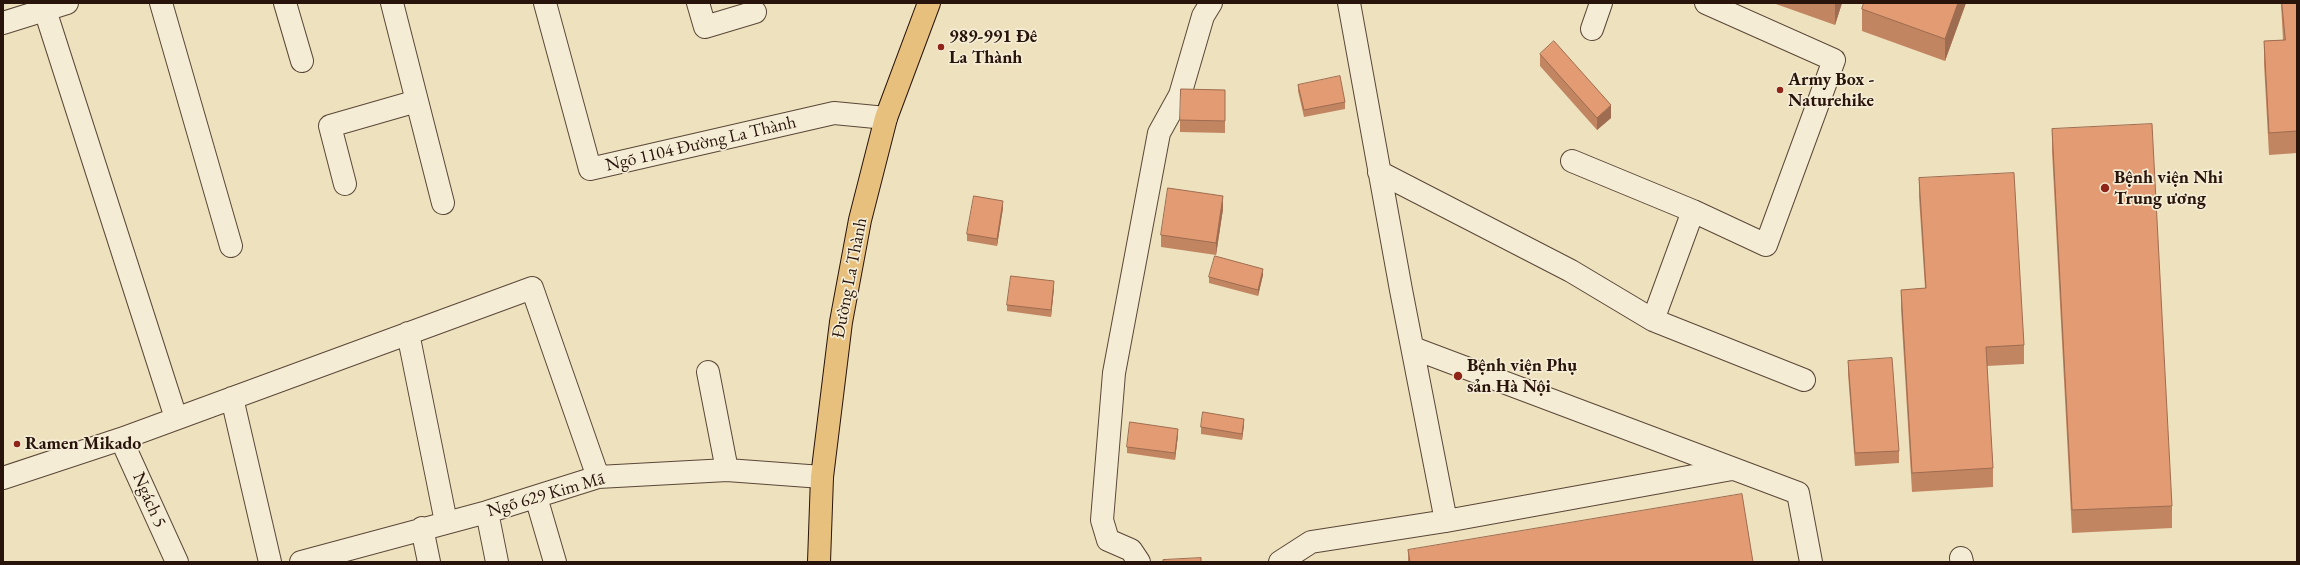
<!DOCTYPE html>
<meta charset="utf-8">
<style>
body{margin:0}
#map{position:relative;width:2300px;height:565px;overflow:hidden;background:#eee1bd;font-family:"EB Garamond",serif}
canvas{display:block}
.frame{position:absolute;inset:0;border:4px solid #28140b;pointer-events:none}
</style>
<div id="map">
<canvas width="2300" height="565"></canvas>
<div class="frame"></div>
</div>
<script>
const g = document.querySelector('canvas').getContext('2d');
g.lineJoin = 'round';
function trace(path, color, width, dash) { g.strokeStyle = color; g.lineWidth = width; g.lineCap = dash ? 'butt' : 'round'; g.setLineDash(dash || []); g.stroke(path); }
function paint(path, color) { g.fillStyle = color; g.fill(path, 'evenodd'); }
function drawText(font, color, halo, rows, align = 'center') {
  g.font = font + ' "EB Garamond",serif'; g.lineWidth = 3.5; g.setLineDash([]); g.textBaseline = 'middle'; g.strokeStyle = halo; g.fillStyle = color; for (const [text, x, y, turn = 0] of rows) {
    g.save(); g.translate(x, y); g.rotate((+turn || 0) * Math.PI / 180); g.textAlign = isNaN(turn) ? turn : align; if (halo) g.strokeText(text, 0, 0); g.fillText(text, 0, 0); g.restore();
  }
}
const minor = new Path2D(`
 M161,3L231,246
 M285,3L302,61
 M392,3L443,203
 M545,3L590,169L834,113L886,118
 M698,3L705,27L755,12
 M1349,3L1401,290L1446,521
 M45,10L176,418
 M3,23L67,3
 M1592,29L1601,3
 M1572,161L1693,211
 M1379,172L1571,271L1653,320L1693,211L1766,245L1834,60L1706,3
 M345,184L330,126L417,101
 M1653,320L1804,380
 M408,333L446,522
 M1413,348L1798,493L1811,562
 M708,372L727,470
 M232,398L270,562
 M121,439L177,562
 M3,478L121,439L532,288L598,477
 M536,497L555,562
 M487,512L497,562
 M422,528L429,562
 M1961,558L1962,562
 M301,562L487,512L598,477L727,470L822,477
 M1139,562L1131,550L1108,540L1102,520L1114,373L1159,133L1180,95L1203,16L1211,3
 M1280,562L1311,542L1446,521L1732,469`);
const major = new Path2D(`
 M819,562L822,477L841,322L860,220L886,118L929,3`);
trace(minor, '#5a4738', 24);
trace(major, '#28140b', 24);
trace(minor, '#f4ecd4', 22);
trace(major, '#e7c07e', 22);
paint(new Path2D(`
 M1773,3H1842L1835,25Z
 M1864,3H1966L1945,61L1862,31V9Z
 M2281,3H2297V153L2269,155L2264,64V41L2283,40Z
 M1540,54L1611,118L1597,130L1540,66Z
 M1298,85L1345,102V109L1304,117L1298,91Z
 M1225,90V133L1180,132V120Z
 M2052,129L2172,506V528L2072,533L2052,151Z
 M1919,178L2024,345V364L1987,366L1993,468V487L1912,492L1901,309V290L1925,288L1919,197Z
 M1003,208L997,246L967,241V234Z
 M1223,209L1216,255L1161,247V235Z
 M1263,275L1258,296L1209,283V277Z
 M1054,288L1051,317L1007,311V305Z
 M1848,361L1899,451V463L1855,466L1848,374Z
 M1244,425L1242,440L1201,434V427Z
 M1178,435L1175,460L1127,453V447Z
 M1408,550L1753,562H1408Z`), '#c28562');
paint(new Path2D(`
 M1835,3H1842L1835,25Z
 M1958,3H1966L1945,61V39Z
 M1611,105V118L1597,130V118Z
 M1223,196V209L1216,255V243Z
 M1003,201V208L997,246V239Z
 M1263,269V275L1258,296V290Z
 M1054,281V288L1051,317V310Z
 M1244,419V425L1242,440V434Z
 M1178,429V435L1175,460V453Z`), '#9e6c50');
const building = new Path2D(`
 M1864,3H1958L1945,39L1862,9Z
 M2282,3H2297V131L2269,133L2264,41L2285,40Z
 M1554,41L1611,105L1597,118L1540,54Z
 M1340,76L1345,102L1304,110L1298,85Z
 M1181,89L1225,90V121L1180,120Z
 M2152,124L2172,506L2072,510L2052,129Z
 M2014,173L2024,345L1986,347L1993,468L1912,473L1901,290L1926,288L1919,178Z
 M1168,188L1223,196L1216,243L1161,235Z
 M974,196L1003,201L997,239L967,234Z
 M1215,256L1263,269L1258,290L1209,277Z
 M1011,276L1054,281L1051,310L1007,305Z
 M1892,358L1899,451L1855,453L1848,361Z
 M1203,412L1244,419L1242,434L1201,427Z
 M1130,422L1178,429L1175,453L1127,447Z
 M1742,494L1753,562H1410L1408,550Z
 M1201,558V562H1163V560Z`);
paint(building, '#e29b72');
trace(building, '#9e6c50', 1);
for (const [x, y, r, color] of [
 [941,47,4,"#8f2418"],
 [1780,90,4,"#8f2418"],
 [2105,188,5,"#8f2418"],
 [1458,376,5,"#8f2418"],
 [17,444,4,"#8f2418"]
]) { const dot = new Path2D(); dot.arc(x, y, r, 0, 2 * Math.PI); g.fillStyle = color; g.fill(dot); trace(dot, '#f4ecd4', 1.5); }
drawText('bold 18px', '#28140b', '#f4ecd4', [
 ["989-991 Đê",949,37],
 ["La Thành",949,58],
 ["Army Box -",1788,80],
 ["Naturehike",1788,101],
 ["Bệnh viện Nhi",2114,178],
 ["Trung ương",2114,199],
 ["Bệnh viện Phụ",1467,366],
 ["sản Hà Nội",1467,387],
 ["Ramen Mikado",25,444]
], 'left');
drawText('18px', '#28140b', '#f4ecd4', [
 ["Ngõ 1104 Đường La Thành",701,144,-13],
 ["Đường La Thành",850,278,-79],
 ["Ngõ 629 Kim Mã",546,495,-16],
 ["Ngách 5",149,500,66]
]);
</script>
